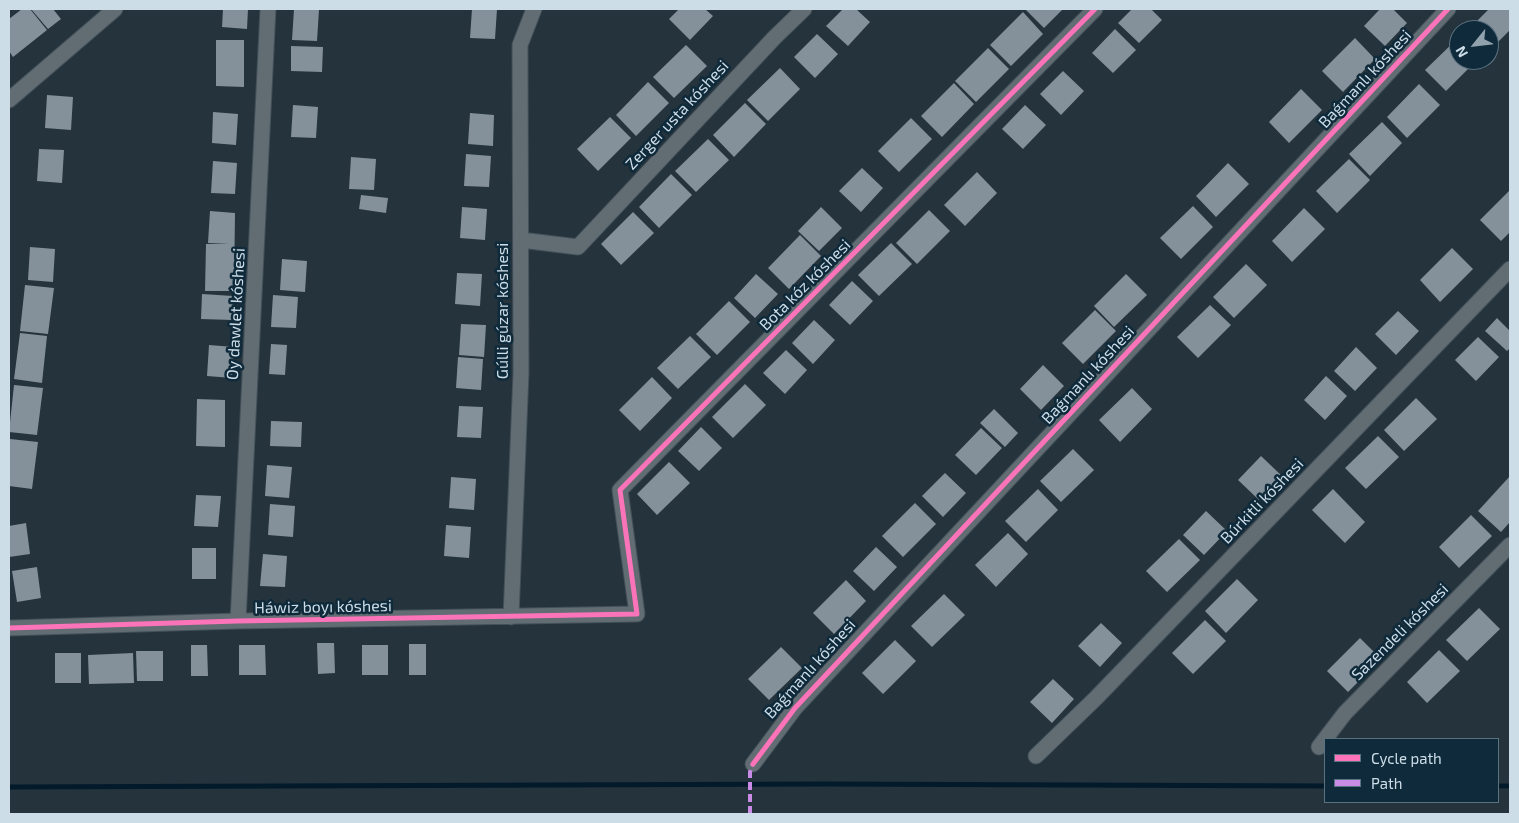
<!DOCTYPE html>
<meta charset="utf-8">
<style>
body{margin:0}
#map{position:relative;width:1519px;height:823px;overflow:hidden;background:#24333c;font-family:"Exo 2",sans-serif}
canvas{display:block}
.frame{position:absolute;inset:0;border:10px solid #cddde8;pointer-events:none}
.legend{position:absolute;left:1324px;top:738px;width:175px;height:65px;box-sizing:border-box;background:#0f2a3b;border:1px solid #5b7280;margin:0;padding:6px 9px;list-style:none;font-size:15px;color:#cddde8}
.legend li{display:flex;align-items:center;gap:10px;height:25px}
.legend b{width:25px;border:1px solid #5b7280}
.north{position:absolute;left:1449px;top:20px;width:50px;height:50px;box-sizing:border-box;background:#0f2a3b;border:1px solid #5b7280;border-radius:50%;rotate:241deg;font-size:14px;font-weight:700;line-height:20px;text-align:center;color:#cddde8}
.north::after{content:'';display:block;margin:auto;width:18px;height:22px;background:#92a2ac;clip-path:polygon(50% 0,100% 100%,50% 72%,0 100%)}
</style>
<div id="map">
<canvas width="1519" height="823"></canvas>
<div class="frame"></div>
<ul class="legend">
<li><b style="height:6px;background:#fb73b8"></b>Cycle path</li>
<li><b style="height:6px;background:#ca8be6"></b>Path</li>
</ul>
<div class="north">N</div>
</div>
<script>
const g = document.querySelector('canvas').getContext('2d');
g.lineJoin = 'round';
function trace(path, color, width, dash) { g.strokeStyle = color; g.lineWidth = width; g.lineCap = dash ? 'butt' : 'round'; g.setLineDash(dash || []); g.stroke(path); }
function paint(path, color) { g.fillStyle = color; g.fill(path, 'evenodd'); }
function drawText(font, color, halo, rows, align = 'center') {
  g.font = font + ' "Exo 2",sans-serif'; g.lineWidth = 5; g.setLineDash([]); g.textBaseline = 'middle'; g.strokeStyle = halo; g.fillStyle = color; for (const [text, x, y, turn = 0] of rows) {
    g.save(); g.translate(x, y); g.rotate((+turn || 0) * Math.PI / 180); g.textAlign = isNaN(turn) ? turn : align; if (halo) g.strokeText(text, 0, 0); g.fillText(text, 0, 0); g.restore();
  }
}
trace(new Path2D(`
 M1498,786H1510
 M9,787L824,784L1325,786`), '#031a2b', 5);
paint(new Path2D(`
 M22,9H30L47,30L13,57L9,51V19Z
 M31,9H53L61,19L48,29Z
 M223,9H248L247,29L222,27Z
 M294,9L319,10L317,41L292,40Z
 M472,9H497L495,39L470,38Z
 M679,9H705L713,16L690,40L669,19Z
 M843,9H856L870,22L848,46L826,26Z
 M1025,9H1063L1044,28Z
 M1132,9H1151L1162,20L1139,43L1118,23Z
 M1380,9H1393L1407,23L1385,46L1364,26Z
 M1489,9H1510V30L1493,47L1489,44V30H1476L1472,26Z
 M1023,12L1043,34L1011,66L990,45Z
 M1115,29L1136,50L1113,73L1092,53Z
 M817,34L838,54L815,78L794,57Z
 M1355,38L1375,59L1343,92L1322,71Z
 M1458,38L1459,60H1477L1446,91L1425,70Z
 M216,40H244V87L216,86Z
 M686,45L707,66L674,98L653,77Z
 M291,46L323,47L322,72L291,71Z
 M988,48L1009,69L976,102L955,81Z
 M780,68L800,89L768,121L747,100Z
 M1063,71L1084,91L1061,115L1040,94Z
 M648,82L669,103L636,136L616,115Z
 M954,83L974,104L942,137L921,116Z
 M1419,84L1440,105L1407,138L1387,117Z
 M1301,89L1322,110L1289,143L1269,122Z
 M47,95L73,97L71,130L45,128Z
 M745,103L766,124L734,157L713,135Z
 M293,105L318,107L316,138L291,137Z
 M1025,105L1046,125L1023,149L1002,129Z
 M213,112L238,114L236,145L212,143Z
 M470,113L494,115L493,146L468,144Z
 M610,117L631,138L598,171L577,149Z
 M911,118L932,139L899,172L878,151Z
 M1382,122L1402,143L1370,176L1349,154Z
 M708,139L729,160L696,192L675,171Z
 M39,149L64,150L62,183L37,181Z
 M466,154L491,156L489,187L464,186Z
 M351,157L376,159L374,190L349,189Z
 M1349,159L1370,180L1337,213L1316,191Z
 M213,161L237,163L235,194L211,193Z
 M1228,163L1249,184L1216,217L1196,196Z
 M862,168L883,188L861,212L839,191Z
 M977,172L997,193L965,226L944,205Z
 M671,174L692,195L659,228L639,207Z
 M1510,190V232L1501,241L1480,220Z
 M361,195L388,198L386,213L359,209Z
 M1193,206L1213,227L1181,259L1160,238Z
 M462,207L487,209L485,240L460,238Z
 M821,207L842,228L819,251L798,231Z
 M1304,208L1325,229L1292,262L1272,241Z
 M929,210L950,231L917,264L896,243Z
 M210,211L235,213L234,291H205L206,244H229L208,243Z
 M633,212L654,233L621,265L601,244Z
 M800,235L821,256L789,289L768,268Z
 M891,243L912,264L879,296L858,275Z
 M30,247L55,249L53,282L28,280Z
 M1452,248L1473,269L1440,302L1420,280Z
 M282,259L307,261L305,292L280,290Z
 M1246,264L1267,285L1234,318L1213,297Z
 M457,273L482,274L480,306L455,304Z
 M756,274L778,294L755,318L734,298Z
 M1126,274L1147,295L1114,327L1094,306Z
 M852,281L873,301L850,325L829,305Z
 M25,285L54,288L48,334L20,331Z
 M202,294L233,296L232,320L201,319Z
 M273,295L298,297L296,328L271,327Z
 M729,301L750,322L717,355L696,334Z
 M1210,305L1231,325L1198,358L1177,337Z
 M1095,310L1116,331L1083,364L1062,343Z
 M1398,311L1419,331L1396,355L1375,334Z
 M1497,318L1510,331V348L1507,351L1485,331Z
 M814,320L835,340L813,364L792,343Z
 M461,324L486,325L484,357L459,355Z
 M20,333L47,336L42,383L14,379Z
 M690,336L711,357L678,389L657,368Z
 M1478,337L1499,357L1476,381L1455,360Z
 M271,344L287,345L285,375L269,374Z
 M209,345L234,347L232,378L207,376Z
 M1356,347L1377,368L1355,391L1334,371Z
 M786,350L807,370L785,394L763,373Z
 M458,357L483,359L481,390L456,388Z
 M1043,365L1064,386L1041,410L1020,389Z
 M1326,376L1347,396L1325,420L1304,400Z
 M652,377L672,398L640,431L619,410Z
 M745,384L766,405L733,438L712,417Z
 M14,385L43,388L37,435L9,432Z
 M1132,388L1152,409L1120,442L1099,420Z
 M1416,398L1437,419L1404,451L1384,430Z
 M197,399L225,400V447L196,446Z
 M459,406L483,407L481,438L457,437Z
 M994,409L1018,433L1005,447L980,423Z
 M271,421L302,422L301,447L270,446Z
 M701,427L722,448L699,471L678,451Z
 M981,428L1002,448L976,475L955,455Z
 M1378,436L1399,457L1366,489L1345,468Z
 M10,439L38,442L32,489L9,486Z
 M1073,449L1094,470L1061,502L1040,481Z
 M1261,456L1282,476L1259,500L1238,480Z
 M669,462L690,483L657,515L637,494Z
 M267,465L292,467L289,498L265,496Z
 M945,473L966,493L943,517L922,496Z
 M1510,476V522L1501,532L1478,511Z
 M451,477L476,479L474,510L449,508Z
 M1038,489L1058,510L1026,542L1005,521Z
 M1333,489L1365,522L1345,543L1312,510Z
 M196,495L221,496L218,527L194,526Z
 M915,503L936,524L903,557L882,536Z
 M270,504L295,506L293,537L268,535Z
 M1206,511L1227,531L1204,555L1183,535Z
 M1471,515L1492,536L1459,568L1439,547Z
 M26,523L30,554L9,557V526Z
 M446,525L471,527L469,558L444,556Z
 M1008,533L1028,554L996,587L975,565Z
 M1179,539L1200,560L1167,592L1146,571Z
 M876,547L897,567L874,591L853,571Z
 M192,548H216V579H192Z
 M263,554L287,556L285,587L260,586Z
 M37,567L41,598L17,602L12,571Z
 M1237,579L1258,600L1226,633L1205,611Z
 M846,580L866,601L834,634L813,613Z
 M944,594L965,615L932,647L911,626Z
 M1479,608L1500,629L1467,661L1446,640Z
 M1205,620L1226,641L1193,674L1172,653Z
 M1101,623L1122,643L1100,667L1078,646Z
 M1360,638L1381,659L1348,692L1327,671Z
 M895,640L916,661L883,694L862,673Z
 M317,643H334L335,673L318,674Z
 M409,644H426V675H409Z
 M191,645H207L208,676H191Z
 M239,645H265L266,675H239Z
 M362,645H388V675H362Z
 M781,647L802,668L769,700L748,679Z
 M1439,650L1460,671L1427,703L1407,682Z
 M136,651H163V681H137Z
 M55,653H81V683H55Z
 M133,653L134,683L89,684L88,655Z
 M1053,679L1074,699L1052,723L1030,702Z`), '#84919a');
const minor = new Path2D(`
 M9,100L115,9
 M521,240L578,247L775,37L804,9
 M511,617L521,373L520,45L534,9
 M238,621L268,9
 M9,628L238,621L637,614L620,490L1095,9
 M1319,747L1345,713L1510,545
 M1036,756L1096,698L1510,269
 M753,764L795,708L1448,9`);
trace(minor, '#435059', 17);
trace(minor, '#616c73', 15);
trace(new Path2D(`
 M750,814V772L753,764`), '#ca8be6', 4, [8, 4]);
trace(new Path2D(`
 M9,628L238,621L637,614L620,490L1095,9
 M753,764L795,708L1448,9`), '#fb73b8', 5);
drawText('16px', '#cddde8', '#0f2a3b', [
 ["Baǵmanlı kóshesi",1365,79,-47],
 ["Zerger usta kóshesi",677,115,-47],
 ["Bota kóz kóshesi",805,285,-45],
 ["Gúlli gúzar kóshesi",503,311,-90],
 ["Oy dawlet kóshesi",236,314,-87],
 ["Baǵmanlı kóshesi",1088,375,-47],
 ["Búrkitli kóshesi",1262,501,-46],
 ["Háwiz boyı kóshesi",323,607,-1],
 ["Sazendeli kóshesi",1400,632,-45],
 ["Baǵmanlı kóshesi",810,669,-48]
]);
</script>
